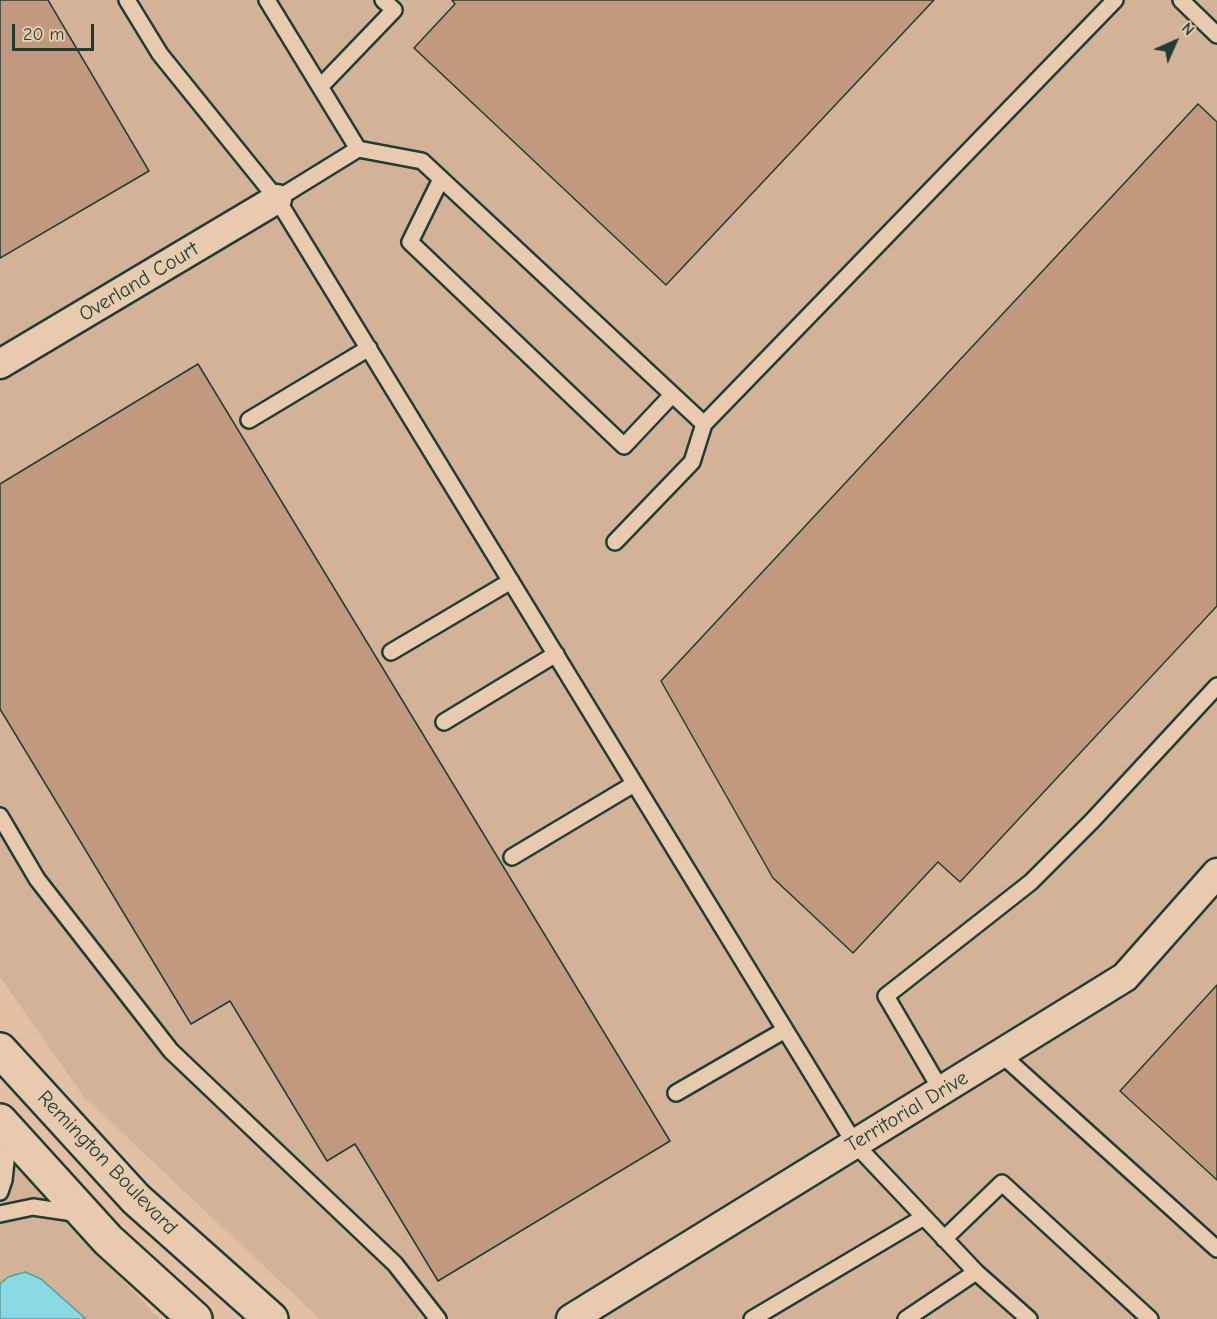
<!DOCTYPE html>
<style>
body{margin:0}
#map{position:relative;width:1217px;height:1319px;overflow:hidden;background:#e3c0a4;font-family:"Comic Neue",sans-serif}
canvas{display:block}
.north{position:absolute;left:1145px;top:12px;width:60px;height:60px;-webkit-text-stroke:4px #e8cbaf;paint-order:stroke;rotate:45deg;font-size:16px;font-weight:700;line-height:24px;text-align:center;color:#1f3d34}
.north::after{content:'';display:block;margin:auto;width:21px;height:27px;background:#1f3d34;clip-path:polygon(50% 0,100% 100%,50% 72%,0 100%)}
.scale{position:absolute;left:12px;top:24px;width:82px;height:27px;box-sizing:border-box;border:3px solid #1f3d34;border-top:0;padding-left:8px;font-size:18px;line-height:21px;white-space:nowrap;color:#1f3d34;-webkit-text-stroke:4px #e8cbaf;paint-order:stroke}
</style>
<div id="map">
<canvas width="1217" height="1319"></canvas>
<div class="north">N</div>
<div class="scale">20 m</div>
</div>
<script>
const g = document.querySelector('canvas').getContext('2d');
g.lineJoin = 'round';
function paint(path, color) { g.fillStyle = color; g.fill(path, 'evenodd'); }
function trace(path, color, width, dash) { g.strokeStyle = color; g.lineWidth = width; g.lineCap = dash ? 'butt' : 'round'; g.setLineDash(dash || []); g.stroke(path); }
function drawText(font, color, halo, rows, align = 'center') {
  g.font = font + ' "Comic Neue",sans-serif'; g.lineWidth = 5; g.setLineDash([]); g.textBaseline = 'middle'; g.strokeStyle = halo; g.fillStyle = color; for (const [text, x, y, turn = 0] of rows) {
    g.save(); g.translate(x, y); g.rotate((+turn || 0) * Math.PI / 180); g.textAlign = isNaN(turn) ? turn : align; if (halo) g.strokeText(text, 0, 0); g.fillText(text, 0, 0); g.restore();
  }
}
paint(new Path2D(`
 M0,0H1217V1319H320L84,1097L0,977Z
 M0,1150L154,1313L161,1319H0Z`), '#d4b297');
const water = new Path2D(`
 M25,1272L41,1279L86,1319H0V1284L8,1277Z`);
paint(water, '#89dae2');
trace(water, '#5f9b9c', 1.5);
const building = new Path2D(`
 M0,0H48L149,171L0,258Z
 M452,0H934L666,285L414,48L455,4Z
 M1198,104L1217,122V606L960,882L938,862L853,953L773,878L661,681Z
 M198,364L670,1141L438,1281L355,1144L327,1161L230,1001L191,1024L0,709V484Z
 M1217,985V1180L1120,1091Z`);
paint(building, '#c0997f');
trace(building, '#1f3d34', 1.5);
const lane = new Path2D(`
 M127,0L160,54L277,199L855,1144L976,1272L1029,1319
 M267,0L358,149
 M1181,0L1217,35
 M320,87L394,10L383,0
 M441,179L410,242L624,446L672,395
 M277,199L358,149L422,161L704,424L1115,0
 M249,420L369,348
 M615,542L692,462L704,424
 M391,652L511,581
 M444,722L556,654
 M0,816L37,879L171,1051L395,1264L438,1319
 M512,857L634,784
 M1002,1055L1217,1249
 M941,1090L886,996L1031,882L1092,821L1217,686
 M676,1093L785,1030
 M0,1192L4,1180L9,1135
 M0,1214L33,1207L80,1214
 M944,1239L1002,1183L1150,1319
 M752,1319L924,1217
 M906,1319L976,1272`);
const street = new Path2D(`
 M0,364L277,199
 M571,1319L1125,977L1217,873`);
const secondary = new Path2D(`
 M0,1050L136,1199L271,1319
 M0,1121L108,1240L195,1319`);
trace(lane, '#1f3d34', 20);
trace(street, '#1f3d34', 33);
trace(secondary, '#1f3d34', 38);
trace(lane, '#e8cbaf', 15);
trace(street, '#e8cbaf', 28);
trace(secondary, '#e8cbaf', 33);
drawText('21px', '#1f3d34', '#e8cbaf', [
 ["Overland Court",139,282,-31],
 ["Territorial Drive",907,1112,-31],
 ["Remington Boulevard",107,1163,46]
]);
</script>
